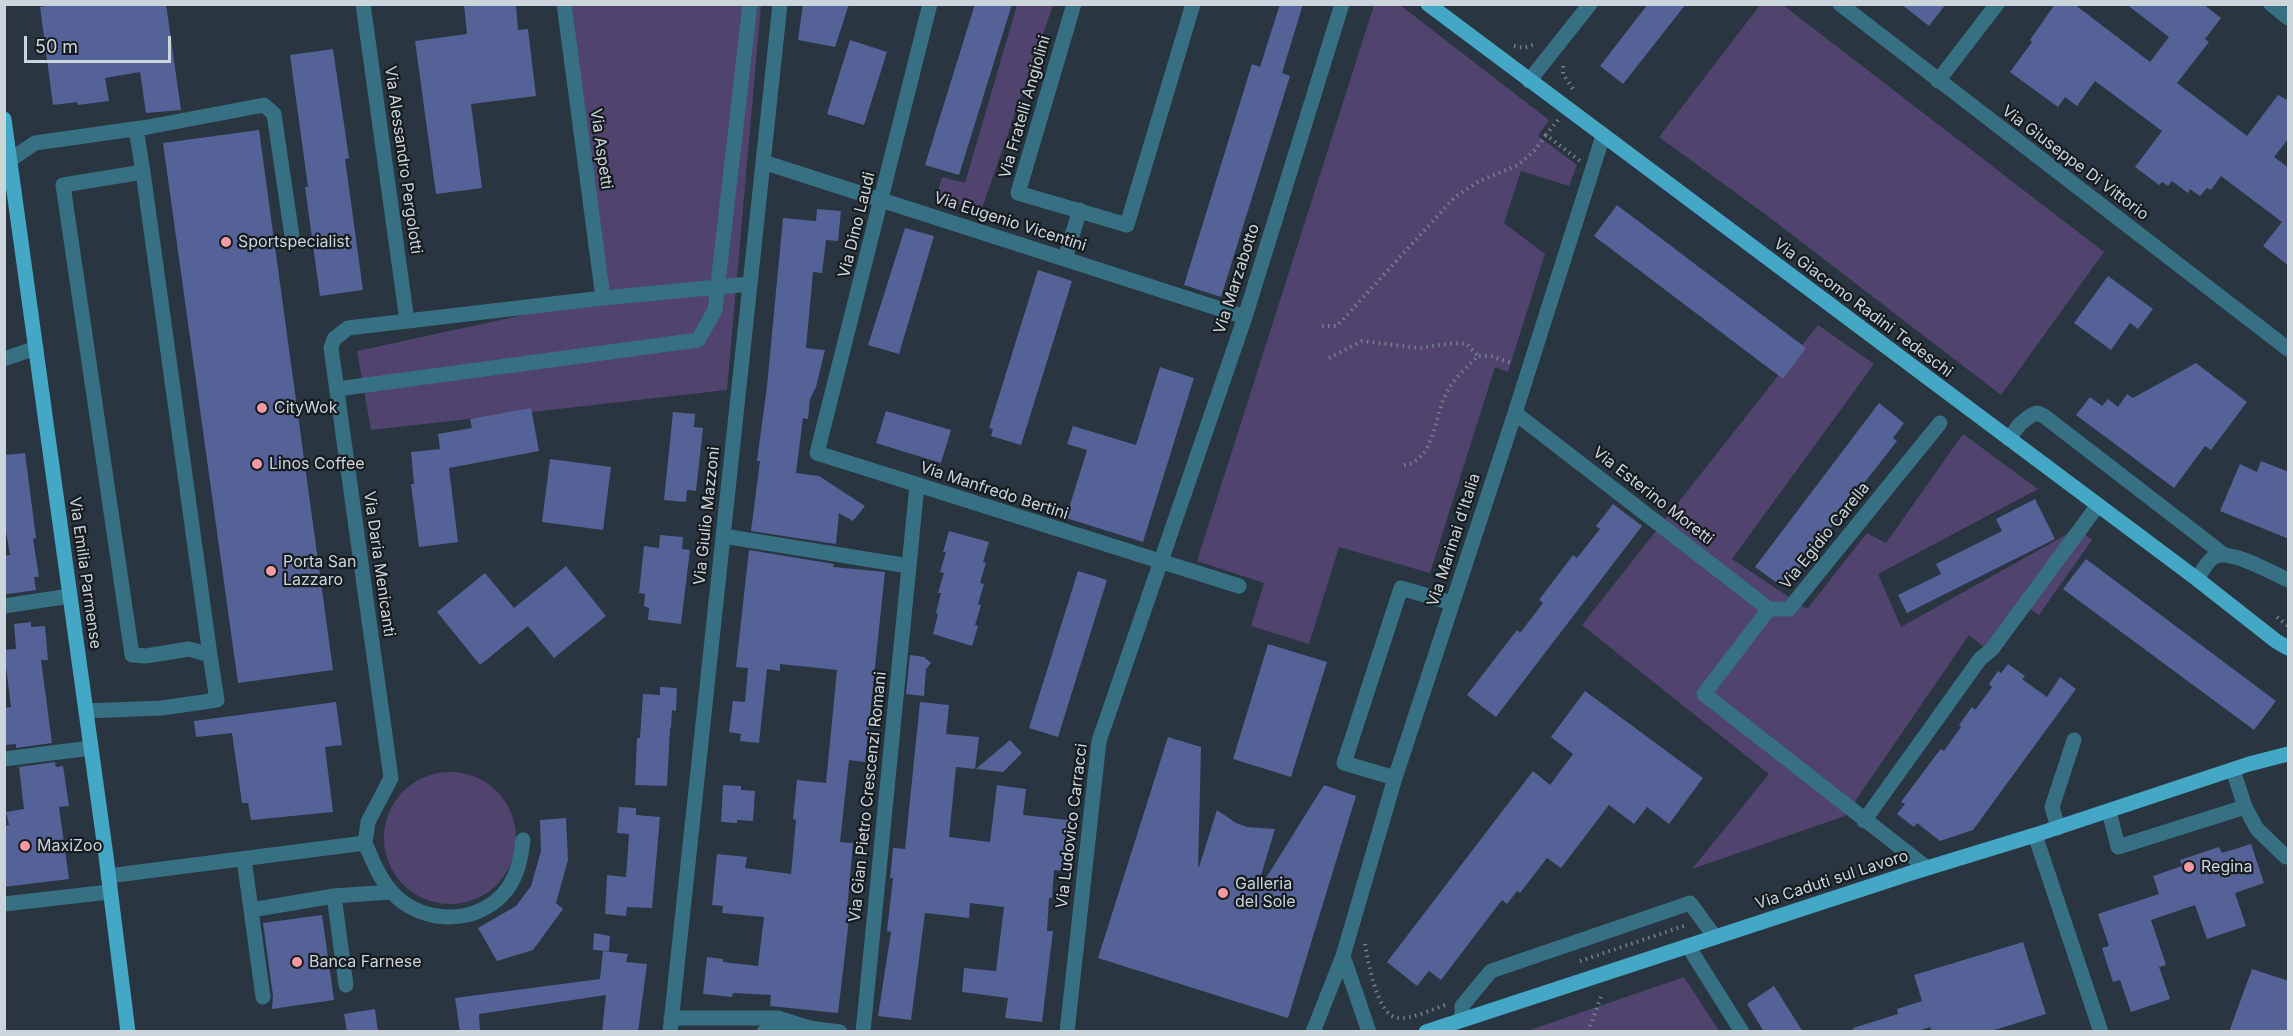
<!DOCTYPE html>
<style>
body{margin:0}
#map{position:relative;width:2293px;height:1036px;overflow:hidden;background:#293540;font-family:Inter,sans-serif}
canvas{display:block}
.frame{position:absolute;inset:0;border:6px solid #cdd5dc;pointer-events:none}
.scale{position:absolute;left:24px;top:36px;width:147px;height:27px;box-sizing:border-box;border:3px solid #cdd5dc;border-top:0;padding-left:8px;font-size:18px;line-height:21px;white-space:nowrap;color:#cdd5dc;-webkit-text-stroke:4px #171c21;paint-order:stroke}
</style>
<div id="map">
<canvas width="2293" height="1036"></canvas>
<div class="frame"></div>
<div class="scale">50 m</div>
</div>
<script>
const g = document.querySelector('canvas').getContext('2d');
g.lineJoin = 'round';
function paint(path, color) { g.fillStyle = color; g.fill(path, 'evenodd'); }
function trace(path, color, width, dash) { g.strokeStyle = color; g.lineWidth = width; g.lineCap = dash ? 'butt' : 'round'; g.setLineDash(dash || []); g.stroke(path); }
function drawText(font, color, halo, rows, align = 'center') {
  g.font = font + ' Inter,sans-serif'; g.lineWidth = 4.5; g.setLineDash([]); g.textBaseline = 'middle'; g.strokeStyle = halo; g.fillStyle = color; for (const [text, x, y, turn = 0] of rows) {
    g.save(); g.translate(x, y); g.rotate((+turn || 0) * Math.PI / 180); g.textAlign = isNaN(turn) ? turn : align; if (halo) g.strokeText(text, 0, 0); g.fillText(text, 0, 0); g.restore();
  }
}
paint(new Path2D(`
 M564,5H761L727,390L371,430L357,351L602,298Z
 M1017,5H1053L981,211L936,198L942,177L965,183Z
 M1374,5H1400L1549,120L1538,136L1577,165L1569,186L1521,171L1504,223L1545,254L1508,372L1495,367L1430,573L1339,547L1309,644L1251,626L1264,583L1197,561Z
 M1760,5H1783L2104,252L2001,395L1765,214L1659,137Z
 M1818,325L1874,364L1732,559L1807,609L1867,533L1886,543L1963,434L2038,489L1878,574L1901,627L2078,528L2092,540L2039,615L2020,602L1986,649L1969,635L1845,816L1692,869L1769,774L1582,625Z
 M384 838a66 66 0 1 1 132 0a66 66 0 1 1-132 0Z
 M1684,977L1719,1031H1527Z`), '#50436d');
paint(new Path2D(`
 M58,4H166L181,110L146,113L140,72L105,78L109,101L78,105L77,102L53,105L40,7Z
 M464,4H516L518,30L528,29L536,96L471,104L482,188L436,194L415,41L467,34Z
 M803,4H849L835,47L798,40Z
 M975,4H1012L959,175L925,165Z
 M1280,4H1303L1282,73L1290,76L1221,297L1184,285L1252,64L1260,67Z
 M1648,4H1686L1623,84L1600,66Z
 M1901,4H1946L1929,26Z
 M2055,4H2074L2150,62L2169,37L2126,4H2203L2221,18L2205,39L2209,42L2177,83L2247,136L2278,95L2289,101V138L2274,157L2289,168V266L2263,246L2282,222L2221,176L2211,190L2207,188L2200,196L2190,189L2188,193L2172,181L2168,186L2162,182L2159,185L2135,167L2162,131L2095,81L2077,106L2065,97L2058,107L2010,72L2032,42L2030,40Z
 M850,40L887,52L864,125L827,114Z
 M333,49L349,158L345,159L363,290L320,296L305,187H308L290,55Z
 M259,130L333,670L238,683L163,143Z
 M1617,205L1806,348L1783,379L1594,236Z
 M817,209L841,211L838,241L826,240L822,273L813,272L806,348L825,350L816,387L810,399L808,419L803,418L796,473L819,476L865,506L853,521L839,513L836,544L751,531L760,461H757L767,386L783,218L816,221Z
 M905,228L934,236L899,354L868,345Z
 M1038,270L1072,281L1021,445L991,436L993,429L989,428Z
 M2108,276L2153,309L2138,329L2130,323L2111,350L2074,323Z
 M2196,363L2247,402L2211,450L2205,446L2174,488L2076,415L2090,397L2102,406L2108,399L2118,407L2127,394L2133,398Z
 M1160,367L1194,378L1143,542L1066,518L1087,450L1067,444L1073,426L1136,445Z
 M1879,403L1904,423L1893,438L1897,441L1861,487L1858,485L1834,516L1838,519L1796,573L1793,571L1781,586L1755,567Z
 M531,408L539,451L449,468L458,542L419,547L411,484H414L411,452L440,449L438,434L472,428L470,419Z
 M886,411L951,430L941,463L876,443Z
 M673,412L695,414L694,427L703,428L696,491L687,490L686,502L664,500Z
 M25,453L36,538L33,539L39,577H34L36,590L9,594L4,593V556L10,555L4,519V455Z
 M550,459L611,467L603,530L542,522Z
 M2261,461L2289,472V539L2220,511L2240,464L2257,472Z
 M2035,499L2055,539L1907,613L1898,595L1941,574L1936,564L2002,531L1996,519Z
 M1613,504L1642,526L1496,717L1467,695L1517,630L1520,633L1543,603L1539,600L1573,555L1577,558L1600,529L1596,526Z
 M949,531L989,542L983,562L986,563L980,583L984,584L978,604L981,605L975,625L978,626L972,646L933,634L938,614L936,613L941,593H938L944,573L940,572L946,552H943Z
 M660,535L683,537L682,549L690,550L681,624L648,620L649,608L644,606L645,594L639,593L644,546L659,548Z
 M749,550L834,564L833,567L885,572L865,762L849,760L840,842L853,843L847,911H850L838,1013L770,1006L771,995L733,993L732,997L703,994L707,957L723,959V962L758,966L764,917L722,913L723,906L712,905L717,854L747,857L745,868L791,874L796,820L793,819L797,780L826,783L837,670L780,664V671L767,669L759,743L740,741L741,734L729,732L733,701L745,702L748,668L736,667Z
 M2086,559L2276,701L2254,730L2063,589Z
 M566,566L606,616L554,658L528,626L480,665L437,612L485,573L514,608Z
 M1078,571L1107,580L1058,737L1029,728Z
 M31,622V627L45,626L48,660H41L52,743L16,748V744L4,745V708L11,707L4,650L16,649L14,624Z
 M1268,644L1327,662L1291,777L1233,759Z
 M910,655L924,657L931,663L926,669L924,696L906,694Z
 M2008,664L2025,676L2022,679L2047,697L2060,677L2076,689L1973,830L1940,841L1917,823L1914,827L1897,814L1905,804L1901,802L1936,755L1941,749L1944,751L1961,727L1959,725L1972,707L1975,710L1992,687L1989,684L1998,671L2001,673Z
 M660,687L677,688L676,711L672,710L671,728H670L667,786L635,785L637,738H640L643,694L660,695Z
 M1585,691L1703,778L1669,824L1647,807L1634,824L1609,805L1561,868L1547,858L1520,893L1517,891L1507,904L1502,900L1441,980L1429,971L1417,986L1387,962L1533,771L1550,785L1573,754L1551,737Z
 M336,702L342,745L325,747L333,812L251,820L248,803H242L232,733L196,737L194,721Z
 M920,702L949,705L946,734L979,737L975,769L956,767L949,837L990,842L997,785L1026,789L1023,815L1068,820L1064,871L1054,870L1052,898H1049L1047,931H1053L1042,1022L1005,1018L1008,998L962,992L964,968L996,971L1004,907L970,903L969,918L925,913L911,1020L878,1016L891,932L887,931L893,878H890L893,848L905,849Z
 M1168,737L1201,747L1198,867H1199L1217,810L1236,823L1247,827L1275,829L1258,885L1261,886L1324,785L1356,796L1288,1018L1098,958Z
 M1010,740L1022,753L1003,772L976,769Z
 M55,762L56,767L63,766L69,806L59,807L69,879L4,887V826L9,825L6,812L24,809L19,767Z
 M723,785L741,786V790L755,791L753,821L737,820V823L721,822Z
 M619,807L636,808V815L660,817L652,908L627,907L626,916L605,914L607,875L626,877L629,834L617,833Z
 M566,818L568,860L556,903L563,909L533,950L497,961L478,928L516,906L531,886L541,851L540,820Z
 M2251,844L2264,883L2235,893L2246,926L2207,939L2195,905L2151,920L2166,965L2159,967L2170,999L2131,1012L2120,980L2113,982L2102,948L2109,946L2098,914L2159,894L2153,876L2182,866L2180,860L2219,847L2222,853Z
 M322,915L334,1000L272,1009L273,996L263,923Z
 M594,933L610,936L609,951L593,950Z
 M2023,942L2046,1014L1988,1032H1932L1930,1027L1915,1032H1853V1028L1898,1014L1897,1009L1922,1001L1914,975Z
 M603,951L628,954L626,962L647,964L638,1032H602L606,995L479,1014L480,1032H460L455,998L600,979Z
 M2252,969L2289,981V1032H2229Z
 M1774,986L1803,1032H1764L1747,1004Z
 M375,1009L378,1032H347L344,1014Z`), '#546298');
trace(new Path2D(`
 M1514,46L1524,48L1535,44
 M1563,66V74L1573,89
 M1558,120L1546,135L1580,161
 M1322,326H1337L1454,198L1479,181L1518,165L1535,150L1546,135
 M1329,358L1362,341L1419,348L1454,343L1467,344L1478,356
 M1404,465C1434,461 1434,418 1445,396C1452,380 1466,368 1478,356H1491L1511,363
 M2277,617L2288,626
 M1365,944C1368,961 1377,1016 1398,1018C1410,1020 1436,1008 1448,1004
 M1580,961L1687,925
 M1588,1032L1601,997`), '#758089', 4, [1.5, 4.5]);
trace(new Path2D(`
 M363,4L407,321
 M564,4L603,298
 M930,4L817,453L1239,586
 M1074,4L1018,193L1127,225L1193,4
 M1840,4L2288,349
 M2271,4L2288,18
 M1529,81L1590,4
 M1938,81L1997,4
 M10,160L35,143L148,127L264,105L274,114L292,236
 M763,162L1245,317
 M143,172L210,655
 M1065,258L1080,210
 M4,359L36,348
 M337,389L698,340L715,310L750,4
 M1515,413L1769,609
 M2009,439L2019,425L2030,416L2037,413L2044,416L2223,554
 M723,536L909,566
 M2197,579C2202,572 2207,561 2214,557C2230,548 2272,573 2288,580
 M4,606L70,596
 M1769,609L1704,694L1927,868
 M1769,609H1789L1940,423
 M86,711L162,708L217,700L210,655L189,649L146,656L132,655L63,185L143,172L136,129
 M4,759L91,748
 M2233,770L2245,807L2257,829L2286,857
 M1395,778L1344,763L1401,588L1452,603
 M2109,811L2118,847L2245,807
 M1864,821L1980,659L1992,649L2098,505
 M2058,828L2052,807L2074,740
 M2035,835L2101,1032
 M365,843L368,822L391,778L331,348L334,339L348,328L603,298L750,284
 M365,843C372,859 379,878 391,891C420,926 481,926 508,888C518,873 521,858 523,840
 M244,859L263,997
 M108,876L365,843
 M334,896L346,985
 M4,904L109,892
 M251,910L334,896L391,892
 M1688,946L1742,1032
 M1343,956L1369,1032
 M671,1018H778L809,1028L840,1032
 M1462,1019V1006L1491,971L1690,903L1715,937
 M670,1032L780,4
 M764,1032L800,1029
 M863,1032L917,485
 M1067,1032L1099,741L1245,317L1342,4
 M1313,1032L1343,956L1395,778L1515,413L1603,136`), '#367082', 15);
trace(new Path2D(`
 M1428,4L2197,579L2276,641L2288,648
 M4,119L106,856L128,1032
 M1426,1032L1911,873L2035,835L2249,764L2288,754`), '#44a7c5', 15);
for (const [x, y, r, color] of [
 [226,242,6,"#f49aa3"],
 [262,408,6,"#f49aa3"],
 [257,464,6,"#f49aa3"],
 [271,571,6,"#f49aa3"],
 [25,846,6,"#f49aa3"],
 [2189,867,6,"#f49aa3"],
 [1223,893,6,"#f49aa3"],
 [297,962,6,"#f49aa3"]
]) { const dot = new Path2D(); dot.arc(x, y, r, 0, 2 * Math.PI); g.fillStyle = color; g.fill(dot); trace(dot, '#171c21', 2); }
drawText('16px', '#cdd5dc', '#171c21', [
 ["Via Fratelli Angiolini",1025,107,-74],
 ["Via Aspetti",601,149,82],
 ["Via Alessandro Pergolotti",403,160,82],
 ["Via Giuseppe Di Vittorio",2075,163,37],
 ["Via Eugenio Vicentini",1010,222,18],
 ["Via Dino Laudi",857,225,-76],
 ["Via Marzabotto",1237,279,-72],
 ["Via Giacomo Radini Tedeschi",1863,308,37],
 ["Via Manfredo Bertini",994,491,18],
 ["Via Esterino Moretti",1653,496,38],
 ["Via Giulio Mazzoni",707,516,-84],
 ["Via Egidio Carella",1825,536,-51],
 ["Via Marinai d'Italia",1454,540,-72],
 ["Via Daria Menicanti",379,564,82],
 ["Via Emilia Parmense",85,573,82],
 ["Via Gian Pietro Crescenzi Romani",868,797,-84],
 ["Via Ludovico Carracci",1072,826,-83],
 ["Via Caduti sul Lavoro",1832,880,-18]
]);
drawText('16px', '#cdd5dc', '#171c21', [
 ["Sportspecialist",238,242],
 ["CityWok",274,408],
 ["Linos Coffee",269,464],
 ["Porta San",283,562],
 ["Lazzaro",283,580],
 ["MaxiZoo",37,846],
 ["Regina",2201,867],
 ["Galleria",1235,884],
 ["del Sole",1235,902],
 ["Banca Farnese",309,962]
], 'left');
</script>
